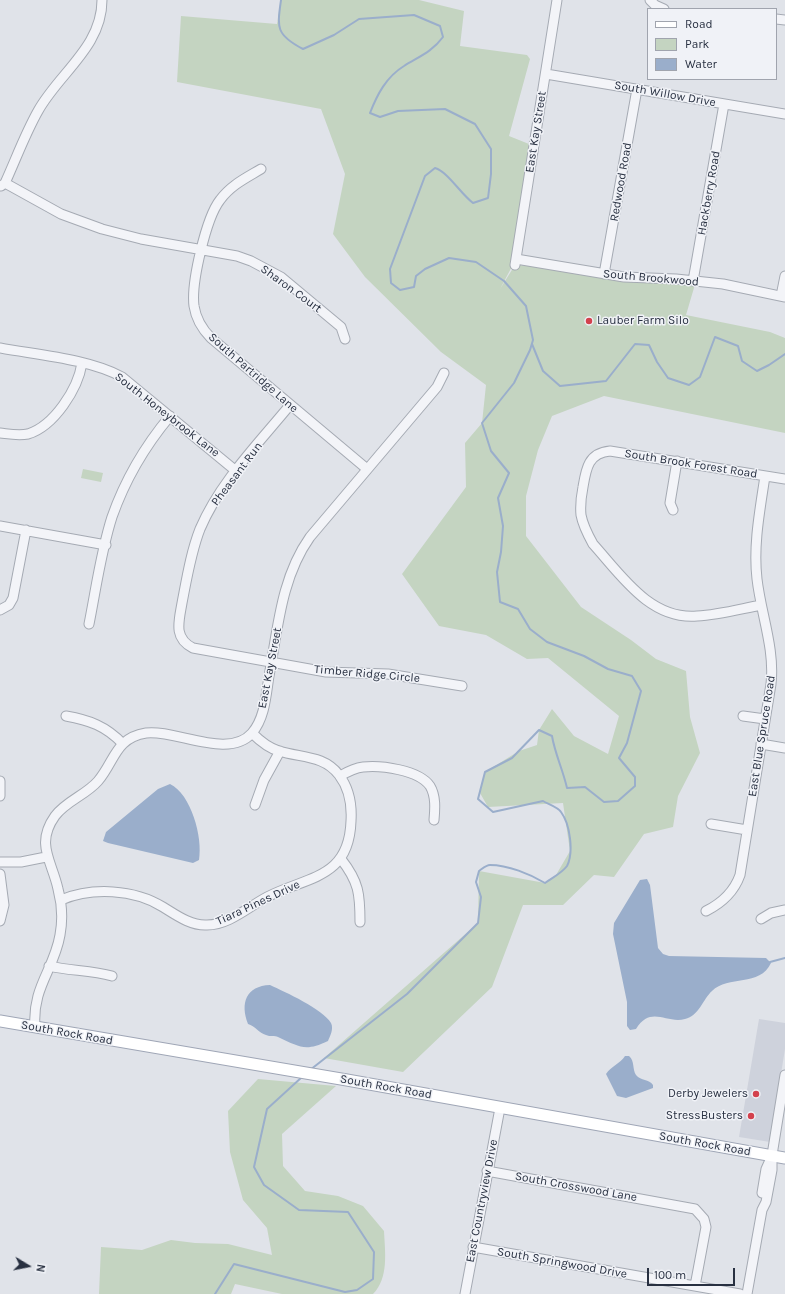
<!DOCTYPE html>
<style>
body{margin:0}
#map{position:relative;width:785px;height:1294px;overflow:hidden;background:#e0e3e9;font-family:Karla,sans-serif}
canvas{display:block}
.legend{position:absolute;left:647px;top:8px;width:130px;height:72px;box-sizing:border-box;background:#f0f2f7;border:1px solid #a0a4ae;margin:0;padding:5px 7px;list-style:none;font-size:12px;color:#283041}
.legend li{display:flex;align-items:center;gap:8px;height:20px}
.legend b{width:20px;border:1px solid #a0a4ae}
.north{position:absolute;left:8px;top:1246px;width:40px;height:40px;-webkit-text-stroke:3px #f0f2f7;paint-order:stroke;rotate:100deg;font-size:11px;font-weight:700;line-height:16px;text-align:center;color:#283041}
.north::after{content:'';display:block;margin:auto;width:14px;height:18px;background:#283041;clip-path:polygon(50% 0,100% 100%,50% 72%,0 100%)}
.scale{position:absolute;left:647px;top:1268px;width:88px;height:18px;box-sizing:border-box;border:2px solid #283041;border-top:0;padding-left:5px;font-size:12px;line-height:14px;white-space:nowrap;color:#283041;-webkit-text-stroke:3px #f0f2f7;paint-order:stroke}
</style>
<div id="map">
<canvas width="785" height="1294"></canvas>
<ul class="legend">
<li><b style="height:5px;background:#fff"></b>Road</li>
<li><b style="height:11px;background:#c4d4c1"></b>Park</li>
<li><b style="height:11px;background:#9aaecb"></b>Water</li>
</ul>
<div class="north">N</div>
<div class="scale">100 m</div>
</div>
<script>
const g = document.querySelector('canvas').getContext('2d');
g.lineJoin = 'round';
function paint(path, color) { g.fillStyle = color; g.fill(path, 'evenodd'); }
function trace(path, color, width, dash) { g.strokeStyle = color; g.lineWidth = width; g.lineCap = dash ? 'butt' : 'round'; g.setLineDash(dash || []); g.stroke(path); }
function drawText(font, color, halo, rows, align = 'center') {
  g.font = font + ' Karla,sans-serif'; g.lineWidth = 3; g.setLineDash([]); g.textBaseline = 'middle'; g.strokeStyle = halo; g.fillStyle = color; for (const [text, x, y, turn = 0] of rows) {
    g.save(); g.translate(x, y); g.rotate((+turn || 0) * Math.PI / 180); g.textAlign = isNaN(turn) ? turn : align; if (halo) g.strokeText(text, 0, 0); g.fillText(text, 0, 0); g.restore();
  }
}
paint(new Path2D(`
 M759,1019L785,1023V1049L770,1142L739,1137Z`), '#ced2dc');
paint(new Path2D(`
 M281,0H419L464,11L460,46L527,55L530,59L509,136L534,146L516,259L500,289L515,265L562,267L696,281L686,315L770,332L785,338V433L604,396L552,416L538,450L526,496V536L581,607L631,640L656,659L686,671L690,717L700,753L678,796L673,827L644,834L614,877L594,875L563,905H523L492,987L403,1072L324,1058L478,923L479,871L545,883L556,875L570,851L563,803L488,807L480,793L485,772L519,751L537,745L539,730L552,709L574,736L608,754L619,716L548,658L527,659L486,635L439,626L402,574L466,487L465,443L482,423L486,385L441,352L365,277L333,234L345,174L321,109L177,82L181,16L277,24Z
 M83,469L103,473L101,482L81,478Z
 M258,1079L336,1086L282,1134L283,1166L305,1191L338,1196L363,1206L384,1231C385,1252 389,1278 373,1294H282L235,1284L231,1294H99L101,1247L142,1250L171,1240L195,1243L228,1244L272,1255L267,1228L243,1200L230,1152L228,1111Z`), '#c4d4c1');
paint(new Path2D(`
 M170,784C191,794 203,837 199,860L193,863L108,843L103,841L106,832L158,789Z
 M647,879L650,885L658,948L663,954L669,956L766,958L771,963C760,987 728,975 712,991C703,999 699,1016 685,1019C666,1024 651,1005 636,1029L630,1030L627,1026V1002L613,934L614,923L640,880Z
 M270,985C285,992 323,1009 331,1023C334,1029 330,1036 328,1041C305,1052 300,1047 278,1037C275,1035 270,1037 266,1035C259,1033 255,1026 248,1024C240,1003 246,986 270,985Z
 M625,1056H629C635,1061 632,1069 636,1075C641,1081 649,1079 653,1085V1088L626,1098L617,1096L606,1074C611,1066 620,1064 625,1056Z`), '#9aaecb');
trace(new Path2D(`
 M281,0C277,28 276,35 303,49L334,35L359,19L414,15L440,26L443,37C432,52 418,57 404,66C386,77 377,95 370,113L380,117L398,111L445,109L475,124L491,149V174L488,198L473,203C460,193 448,172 435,168L425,176L390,269L391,283L400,290L414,287L416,276L425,269L449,258L476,262L504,281L526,306L533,340L530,350L514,383L482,423L491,451L509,473L498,498L503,526L501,552L497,572L500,602L518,609L530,629L547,642L584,656L608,669L632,676L641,691L627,743L619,758L635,777V786L618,801L604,802L585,787L567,788C563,770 555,754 552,736L539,730L512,758L485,772L478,799L493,812L543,801C548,804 558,807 561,812C570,824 574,852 567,866C562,873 552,878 545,883C530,874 508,865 490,865C486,865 482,869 479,871L476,882L481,897L478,923L407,994L310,1070
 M532,344L543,371L560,386L606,381L635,344L649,345L657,362L668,378L689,385L700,377L715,337L738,346L742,361L757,371L769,365L785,354
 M770,962L785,958
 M215,1294L234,1264L345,1292L357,1290L373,1279L374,1252L348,1212L299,1210L264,1185L254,1167L267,1109L302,1077`), '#9aaecb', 2);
const minor = new Path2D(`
 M650,0L655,5L664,9
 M776,19L785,20
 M546,74L785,114
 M261,169C246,178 231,185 220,200C206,218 191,283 194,306C196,319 202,329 211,338L367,469
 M5,183L61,214L102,229L141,239L237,256L251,261L281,277L341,327L345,339
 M1,186L5,183C16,159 25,134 38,111C59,73 102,47 102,0
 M516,259L624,277L676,279L723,284L785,297
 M515,265L557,0
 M604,274L637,89
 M693,281L724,104
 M781,296L785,276
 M0,348C38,355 89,359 122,377L236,471
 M290,405C258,444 220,482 200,529C191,552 187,577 182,603C179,621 173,638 193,648L326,672L388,674L462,686
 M0,433C9,434 18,436 28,434C54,426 78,389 82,363
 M673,510L670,503L677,461
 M0,526L106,545
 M761,605C740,609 719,615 697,616C650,620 621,575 593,544C588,535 583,526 581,515C580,505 581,497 583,487C586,469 588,453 610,451L785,479
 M0,610L9,605L13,598L26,530
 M89,624C96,589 101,551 112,517C125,480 145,446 170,416
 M66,716C89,720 106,726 123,744
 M743,716L765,719
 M761,744L785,748
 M340,776C347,772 354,768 363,767C381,765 419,770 430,786C436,796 435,809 434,820
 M0,781V796
 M255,805L264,780L280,751
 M711,824L747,830
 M341,859C359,882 360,894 360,922
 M0,862H21L46,857
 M0,874L4,905L0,921
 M61,900C92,887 134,889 163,907C176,915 191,926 207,925C229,925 248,907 267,897C308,876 349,879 351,821C352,805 349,788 339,775C324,755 301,758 279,751C268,748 260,741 252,733
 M706,911C722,903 734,892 740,875L771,684C775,649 761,614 757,579C753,545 760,510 765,476
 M761,919L771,913L785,910
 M49,966C70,971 91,970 112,976
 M35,1027C32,987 54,970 60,935C63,919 62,904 58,889C52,861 35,844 55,816C66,801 86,795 98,781C115,761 115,738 146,733C175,729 229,760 252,733C265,718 266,695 269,676C278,628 281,578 310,537L437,387L444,373
 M487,1171L695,1209L704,1219L706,1227L695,1286
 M762,1193L766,1169L771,1158
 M473,1247L740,1294
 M465,1294L500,1108
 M747,1294L762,1210L766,1202L772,1170V1155L785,1075`);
const major = new Path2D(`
 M0,1021L347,1080L785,1158`);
trace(minor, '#a5aab3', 11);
trace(major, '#9fa6b6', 13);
trace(minor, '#f3f4f8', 9);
trace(major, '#fff', 11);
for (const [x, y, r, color] of [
 [589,321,4,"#d3414d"],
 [756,1094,4,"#d3414d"],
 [751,1116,4,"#d3414d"]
]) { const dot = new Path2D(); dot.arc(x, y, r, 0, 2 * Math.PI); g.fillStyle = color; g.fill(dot); trace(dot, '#f0f2f7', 1.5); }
drawText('12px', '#283041', '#f0f2f7', [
 ["South Willow Drive",665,94,10],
 ["East Kay Street",536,132,-81],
 ["Redwood Road",621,182,-80],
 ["Hackberry Road",709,193,-80],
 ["South Brookwood",651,278,5],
 ["Sharon Court",291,289,36],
 ["South Partridge Lane",253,373,41],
 ["South Honeybrook Lane",167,415,38],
 ["South Brook Forest Road",691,464,9],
 ["Pheasant Run",237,474,-53],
 ["East Kay Street",270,668,-79],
 ["Timber Ridge Circle",367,674,5],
 ["East Blue Spruce Road",762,736,-81],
 ["Tiara Pines Drive",258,903,-25],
 ["South Rock Road",67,1033,10],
 ["South Rock Road",386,1087,10],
 ["South Rock Road",705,1144,10],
 ["South Crosswood Lane",576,1187,10],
 ["East Countryview Drive",482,1201,-79],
 ["South Springwood Drive",562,1263,10]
]);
drawText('12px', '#283041', '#f0f2f7', [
 ["Lauber Farm Silo",597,321,"left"],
 ["Derby Jewelers",748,1094],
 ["StressBusters",743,1116]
], 'right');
</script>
